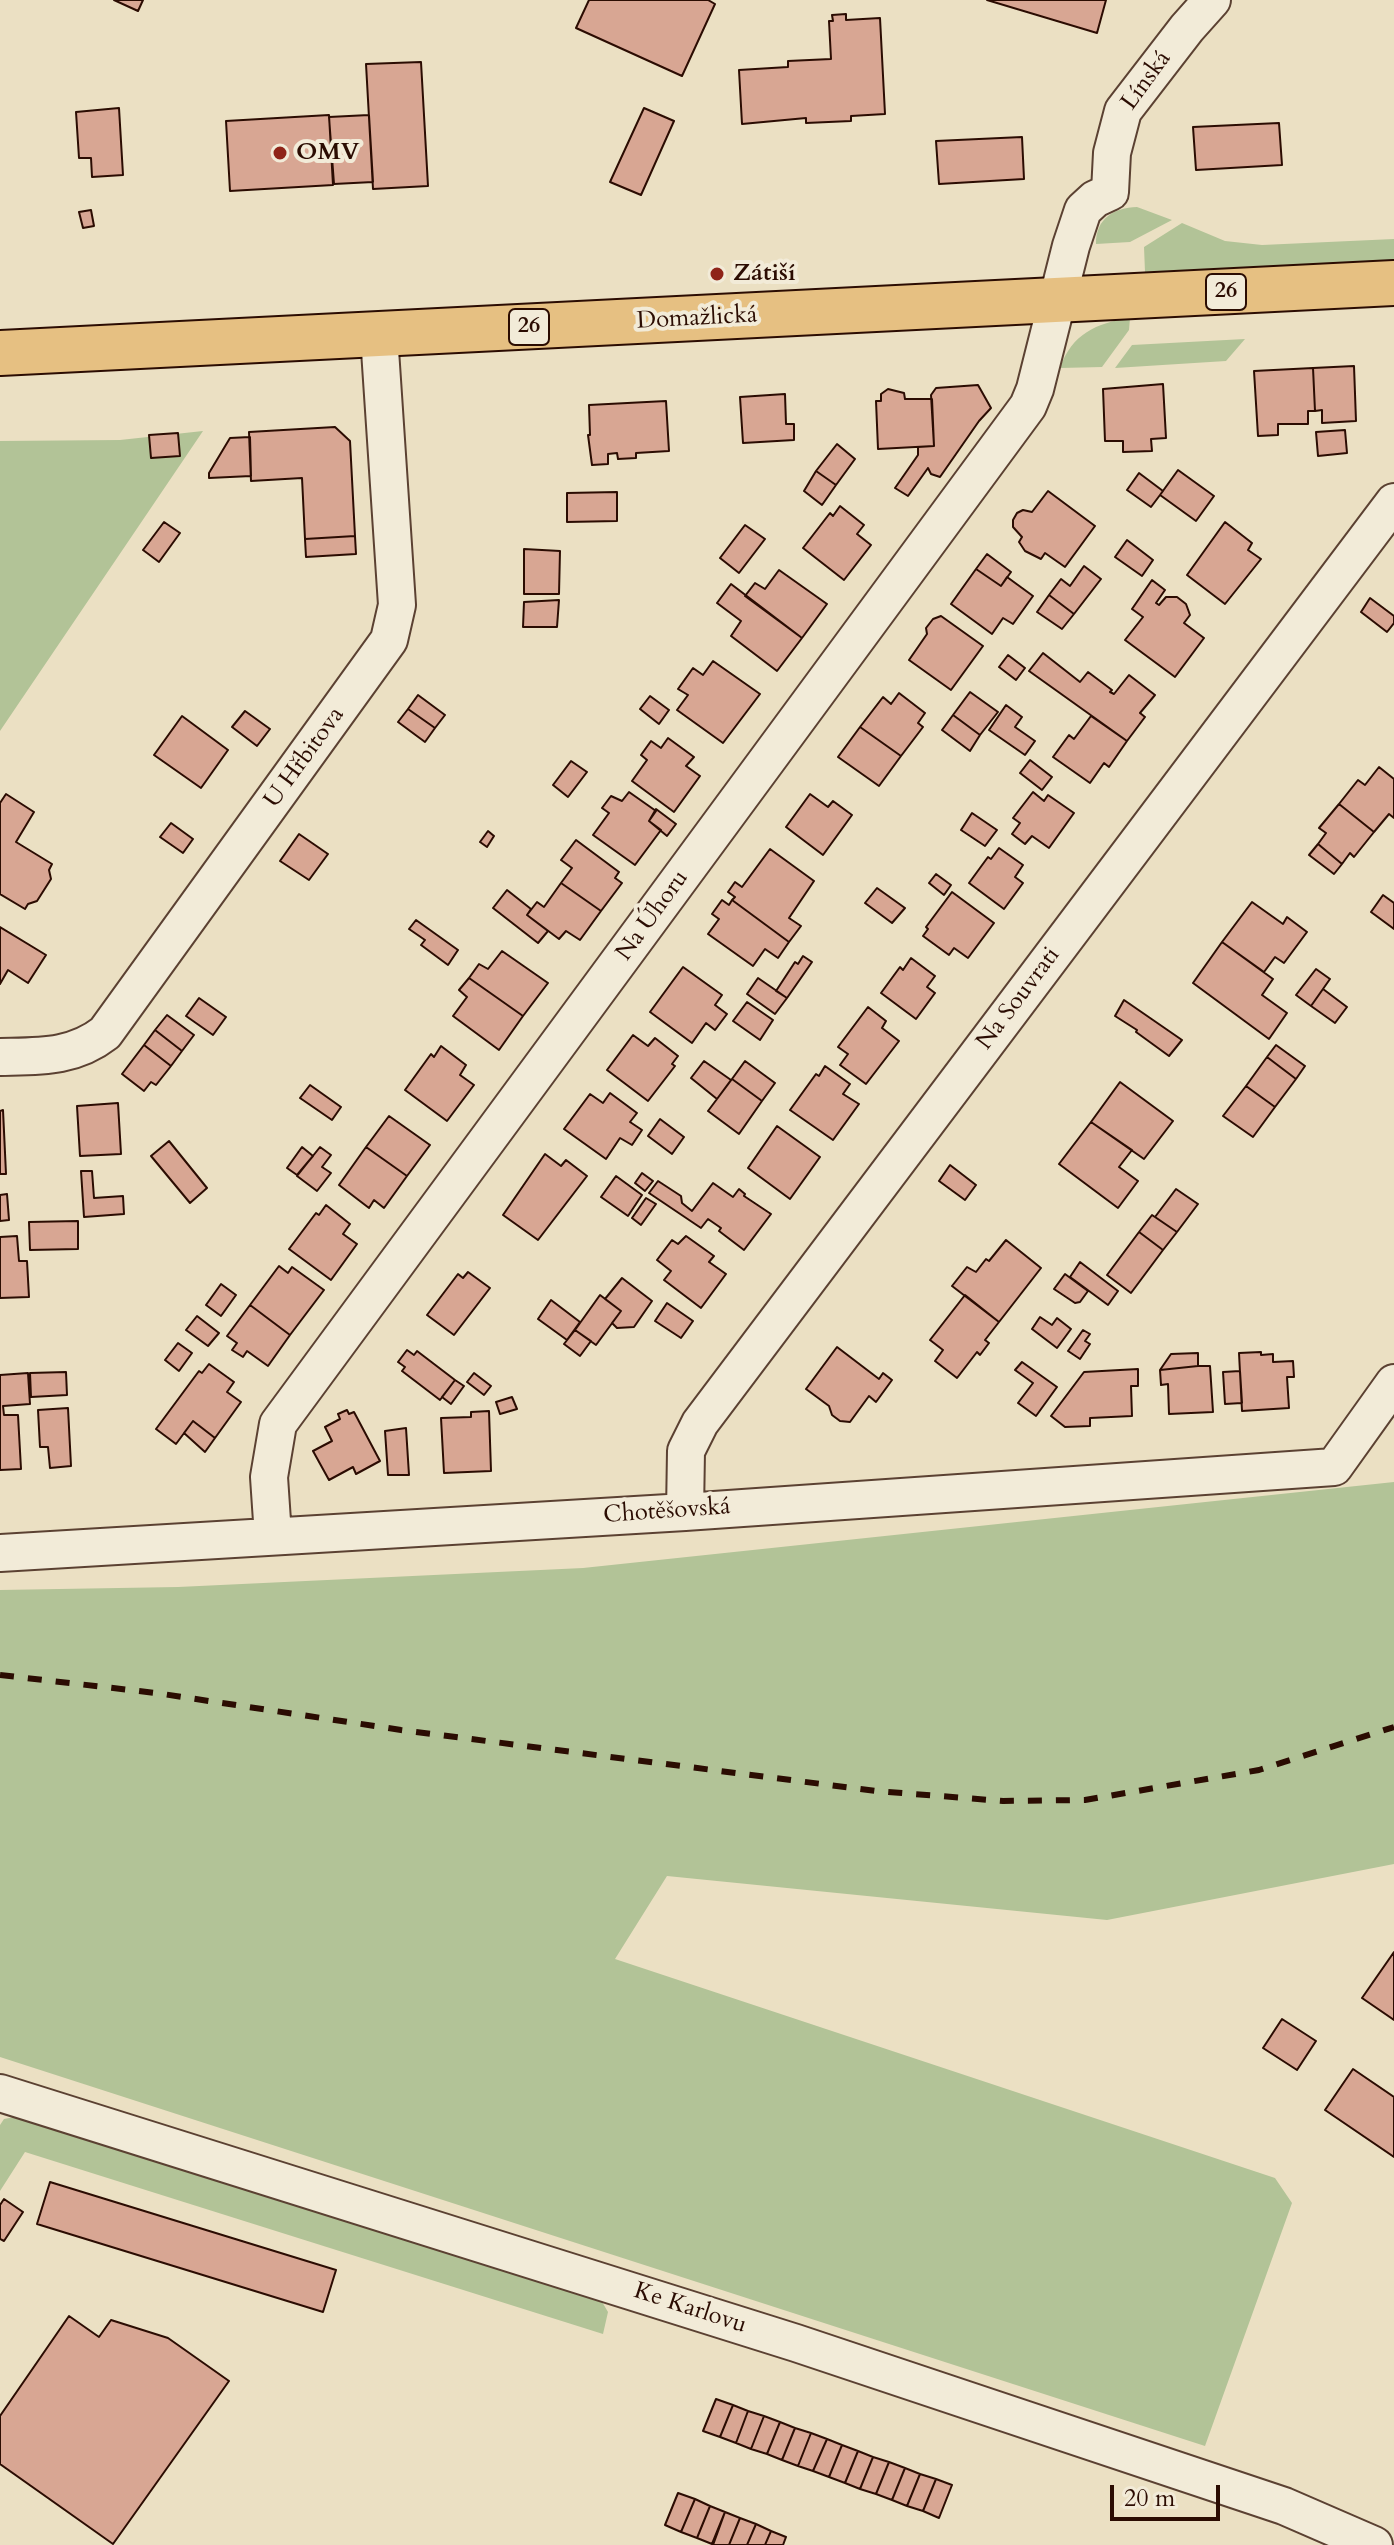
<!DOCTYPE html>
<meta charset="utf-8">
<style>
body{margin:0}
#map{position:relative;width:1394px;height:2545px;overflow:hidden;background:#ebe0c3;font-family:Cardo,serif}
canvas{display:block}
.scale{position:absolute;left:1110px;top:2485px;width:110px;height:36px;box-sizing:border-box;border:4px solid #2b0c02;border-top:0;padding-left:10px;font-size:24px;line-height:28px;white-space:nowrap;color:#2b0c02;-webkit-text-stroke:6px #f2ebd8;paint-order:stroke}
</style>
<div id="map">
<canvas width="1394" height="2545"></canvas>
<div class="scale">20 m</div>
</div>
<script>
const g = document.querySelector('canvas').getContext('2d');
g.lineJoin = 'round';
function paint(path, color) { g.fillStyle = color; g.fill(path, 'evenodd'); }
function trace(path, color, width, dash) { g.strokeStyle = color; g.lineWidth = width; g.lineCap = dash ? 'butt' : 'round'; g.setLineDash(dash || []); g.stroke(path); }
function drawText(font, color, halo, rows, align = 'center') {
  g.font = font + ' Cardo,serif'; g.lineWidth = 8; g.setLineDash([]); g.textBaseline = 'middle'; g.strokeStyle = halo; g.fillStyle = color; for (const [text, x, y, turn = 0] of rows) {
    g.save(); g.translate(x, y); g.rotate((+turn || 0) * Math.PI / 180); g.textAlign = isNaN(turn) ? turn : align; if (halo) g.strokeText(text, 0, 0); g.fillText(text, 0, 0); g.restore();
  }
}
paint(new Path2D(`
 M1137,207L1172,220L1130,242L1096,244C1096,218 1114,208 1137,207Z
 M1182,223L1225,241L1262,245L1394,239V260L1145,272L1144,247Z
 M1130,318L1129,330L1102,367L1060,368C1072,334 1096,323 1130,318Z
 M1245,339L1226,361L1115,368L1132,345Z
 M203,431L0,731V441L120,440Z
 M1394,1482V1864L1107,1920L667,1876L615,1959L1275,2178L1292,2203L1205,2446L0,2057V1590L178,1587L583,1568Z
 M20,2116L598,2295L608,2312L603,2334L25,2152L0,2191V2125L4,2119Z`), '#b2c397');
const building = new Path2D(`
 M114,0H143L138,11Z
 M589,0H708L715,4L682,76L576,28Z
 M987,0H1106L1097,33Z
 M846,14V20L880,18L885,114L851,116V121L806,123V118L742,124L739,70L788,67V61L831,59L829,21H833L832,15Z
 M421,62L428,186L373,189L366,64Z
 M119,108L123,175L92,177L91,158H79L76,112Z
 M644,108L674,121L641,195L610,182Z
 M329,115L333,185L230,191L226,121Z
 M369,115L373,182L334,184L329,117Z
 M1279,123L1282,165L1196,170L1193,127Z
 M1022,137L1024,179L939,184L936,141Z
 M91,210L94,226L83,228L79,212Z
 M1354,366L1356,421L1322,423V410L1315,411L1313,368Z
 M1313,368L1315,411H1308V424H1278V435L1258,436L1254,371Z
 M1163,384L1166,438L1151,439L1152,451L1123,452V441H1105L1103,389Z
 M978,385L991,408L979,421L940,477L931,474L928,468L908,496L895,488L918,455V447L934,446L931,395L936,388Z
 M888,389L904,393L905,399H932L934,446L878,449L876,401H881V394Z
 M785,394L786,424H794V440L743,443L740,397Z
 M666,401L669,451L636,453V458L618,459L617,453L608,454V464L592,465L588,435H590L589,405Z
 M335,427L350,441L355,536L305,539L302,478L251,481L249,432Z
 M1345,430L1347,453L1318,456L1316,432Z
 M178,433L180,456L151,458L149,435Z
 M250,437L251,476L209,478V473L230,438Z
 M837,444L855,459L836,485L816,471Z
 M1178,470L1214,496L1196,521L1160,495Z
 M816,471L836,485L822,505L804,491Z
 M1139,473L1163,491L1151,507L1127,490Z
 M1048,491L1095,526L1065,567L1045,553L1041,559L1025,551L1019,542L1022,537L1013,527V520L1017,513L1023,510L1032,512Z
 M617,492V521L567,522V493Z
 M840,506L864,525L857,534L871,545L844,580L803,548L830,513L833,516Z
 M164,522L180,533L159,562L143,550Z
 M1225,522L1252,543L1248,550L1261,559L1225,604L1187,575Z
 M745,525L765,539L739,573L720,558Z
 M355,536L356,554L306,557L305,539Z
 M1127,540L1153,560L1142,576L1115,557Z
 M524,549L560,551L559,594H524Z
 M987,554L1011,572L1001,586L976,569Z
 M1084,566L1101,579L1074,614L1049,595L1061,579L1070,586Z
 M976,569L1001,586L1007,577L1033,596L1013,624L1003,618L992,634L951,604Z
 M779,570L827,604L802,638L745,596L755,583L765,589Z
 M1152,580L1165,590L1156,603L1159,605L1166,597H1177L1186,604L1190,615L1184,623L1204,638L1175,677L1125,640L1143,617L1132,609Z
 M731,584L802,638L777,671L731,636L741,621L717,603Z
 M1049,595L1074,614L1062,629L1037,612Z
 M1370,598L1394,616V623L1387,632L1361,612Z
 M559,600L557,627H523L524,602Z
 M941,616L983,646L951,690L909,660L927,634L926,628L933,619Z
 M1043,653L1080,682L1088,672L1112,690L1110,692L1114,694L1129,675L1155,695L1140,713L1145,717L1127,741L1029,671Z
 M1008,655L1025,668L1016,680L999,667Z
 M713,661L760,694L723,743L677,710L688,695L678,689L693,668L703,675Z
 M970,692L998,712L980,735L953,715Z
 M899,693L925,713L918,723L923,727L901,756L860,727L883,697L891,704Z
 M418,695L445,715L435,728L408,709Z
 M650,696L669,710L659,724L640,709Z
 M1006,705L1022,717L1015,727L1035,741L1025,755L989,730Z
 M408,709L435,728L425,742L398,722Z
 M245,711L270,729L257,746L232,727Z
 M953,715L980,735L970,751L942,730Z
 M182,716L228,750L201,788L154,755Z
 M1091,716L1127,741L1109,767L1104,763L1090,783L1053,757L1069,735L1074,739Z
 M860,727L901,756L879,786L838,757Z
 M668,738L694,757L686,766L700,776L674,812L632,781L647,760L641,755L651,741L661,748Z
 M1030,760L1052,777L1042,790L1020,773Z
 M571,761L587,772L568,797L553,785Z
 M1379,767L1394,779V818L1389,814L1374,832L1339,804L1358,780L1365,785Z
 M629,792L656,811L649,821L661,830L635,865L593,835L609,813L602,808L611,796L622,801Z
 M1033,792L1044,801L1048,795L1074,813L1049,848L1032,836L1025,844L1012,834L1020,823L1013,818Z
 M6,794L34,812L16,842L52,864L49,870L51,879L37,901L28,904L25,909L0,894V803Z
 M810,794L828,807L833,801L852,815L823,855L786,827Z
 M1339,804L1374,832L1354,857L1350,853L1342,864L1318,844L1326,833L1319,828Z
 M656,809L676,824L667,836L649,821Z
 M972,813L997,830L985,846L961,830Z
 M171,823L193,839L183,853L160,837Z
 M488,831L494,836L487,847L480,842Z
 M299,834L328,854L309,880L280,861Z
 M576,840L619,872L615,878L622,883L601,911L561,883L572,868L561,860Z
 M1318,844L1342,864L1334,874L1309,855Z
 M999,848L1023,865L1015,877L1023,883L1004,909L969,883L988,857L991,859Z
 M770,849L814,881L789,918L801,926L789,942L732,900L735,897L728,892L735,882L742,887Z
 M936,874L951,885L944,895L929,883Z
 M561,883L601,911L580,940L566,931L559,939L527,915L537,902L544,907Z
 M877,888L905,908L892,923L865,903Z
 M507,890L531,909L527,915L548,931L538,943L493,908Z
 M952,892L994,923L968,958L954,948L949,955L923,936L928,929L926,927Z
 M1383,895L1394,903V929L1371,912Z
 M722,900L729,905L732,900L789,942L778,958L765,949L753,966L708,934L719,919L712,914Z
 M1252,902L1283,924L1287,917L1307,932L1284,963L1275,957L1264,972L1222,942Z
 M416,920L458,950L448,965L421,945L425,940L409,929Z
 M0,927L46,955L28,983L8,970L0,984Z
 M1222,942L1273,979L1262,995L1287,1013L1269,1039L1193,983Z
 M502,951L548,983L523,1016L469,978L479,964L488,969Z
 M803,956L812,962L787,998L776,991L795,962L798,964Z
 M911,958L935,976L927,987L935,993L916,1019L881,993L900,967L903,970Z
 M683,967L722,995L715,1005L727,1014L715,1030L706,1023L692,1043L650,1012Z
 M1316,969L1330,979L1311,1006L1296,995Z
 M469,978L523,1016L499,1050L453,1016L467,997L459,990Z
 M758,978L787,998L775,1014L747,994Z
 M1323,989L1347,1007L1335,1023L1311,1006Z
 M199,998L226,1017L213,1035L186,1016Z
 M1124,1000L1182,1040L1169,1056L1136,1032L1137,1030L1115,1016Z
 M747,1002L773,1020L760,1040L733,1021Z
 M868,1007L886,1021L882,1028L899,1041L866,1084L840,1065L848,1054L838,1047Z
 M167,1015L194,1035L182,1051L155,1030Z
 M155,1030L182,1051L171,1066L144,1045Z
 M633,1035L648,1046L655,1038L678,1056L672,1064L675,1066L648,1101L607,1070Z
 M144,1045L171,1066L156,1085L151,1082L144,1091L122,1074Z
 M1276,1045L1305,1066L1296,1079L1267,1057Z
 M441,1046L466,1065L460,1075L474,1085L447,1121L405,1090L431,1054L434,1057Z
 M1267,1057L1296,1079L1275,1107L1246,1086Z
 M704,1061L731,1080L717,1099L691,1078Z
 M745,1061L775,1083L762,1101L732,1079Z
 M825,1066L850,1084L843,1094L859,1104L833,1140L790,1110L816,1074L819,1076Z
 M732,1079L762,1101L739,1134L708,1111Z
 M1120,1082L1173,1121L1144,1159L1091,1122Z
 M310,1085L341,1107L332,1120L300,1098Z
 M1246,1086L1275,1107L1253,1137L1223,1116Z
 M610,1093L637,1113L630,1122L642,1130L632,1145L620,1138L606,1159L564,1129L590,1094L603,1103Z
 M118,1103L121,1154L80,1156L77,1106Z
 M3,1110L6,1174H0V1111Z
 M389,1116L430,1145L407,1176L366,1147Z
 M660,1119L684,1137L672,1154L648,1136Z
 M1091,1122L1132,1150L1119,1167L1138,1181L1118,1208L1059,1164Z
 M777,1126L820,1157L790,1199L748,1168Z
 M169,1141L207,1188L190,1203L151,1156Z
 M302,1147L313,1156L297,1175L287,1168Z
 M320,1147L331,1155L322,1167L331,1173L317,1191L297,1176Z
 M366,1147L407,1176L384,1208L374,1200L369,1208L339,1185Z
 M545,1154L561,1166L566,1160L587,1176L538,1240L503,1215Z
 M950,1165L976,1185L965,1200L939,1181Z
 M81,1171H92L94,1198L123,1196L124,1214L84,1217Z
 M642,1173L653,1181L645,1191L635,1183Z
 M616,1176L642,1195L628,1216L601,1197Z
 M658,1181L681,1196L682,1203L692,1211L713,1183L733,1197L739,1189L745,1194L744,1196L771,1214L744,1250L719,1231L721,1228L708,1219L701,1228L649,1193Z
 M1176,1189L1198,1204L1177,1232L1155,1217Z
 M7,1194L9,1220L0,1221V1195Z
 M646,1198L656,1204L641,1225L632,1218Z
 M326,1205L350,1224L343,1234L357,1244L331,1280L289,1249L316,1213L319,1215Z
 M1152,1215L1177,1232L1163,1250L1139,1232Z
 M78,1221V1249L30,1250L29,1222Z
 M1139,1232L1163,1250L1131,1293L1107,1275Z
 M17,1236L19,1261H27L29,1297L0,1298V1237Z
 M686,1236L714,1256L709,1262L726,1274L701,1308L664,1280L671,1271L657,1260L672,1240L678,1244Z
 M1006,1240L1041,1268L999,1322L952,1286L967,1267L976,1272L986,1259L989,1261Z
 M1080,1262L1118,1291L1108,1305L1070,1277Z
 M279,1266L288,1273L292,1267L324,1290L290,1335L250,1305Z
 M468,1272L490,1288L454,1335L427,1315L458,1274L463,1278Z
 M1065,1274L1088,1291L1080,1302L1075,1303L1054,1289Z
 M622,1278L652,1301L634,1327L617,1328L612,1323L621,1311L605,1299Z
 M221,1284L236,1295L221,1316L206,1305Z
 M600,1295L621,1311L596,1345L575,1330Z
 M965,1295L999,1322L985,1340L989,1343L980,1355L977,1352L957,1378L935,1361L943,1350L930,1340Z
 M551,1300L580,1322L567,1340L538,1319Z
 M667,1303L693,1321L681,1338L655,1321Z
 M250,1305L290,1335L268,1366L247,1351L243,1357L232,1350L237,1343L227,1336Z
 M197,1316L219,1333L208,1346L186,1330Z
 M1040,1317L1052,1325L1057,1318L1071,1329L1057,1348L1032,1329Z
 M575,1330L591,1341L580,1356L564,1344Z
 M1083,1330L1090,1334L1085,1341L1090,1344L1080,1359L1068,1351Z
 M178,1343L192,1353L179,1371L165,1360Z
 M837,1347L879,1379L883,1373L892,1380L876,1402L869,1396L850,1422L840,1421L832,1415L829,1406L806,1389Z
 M407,1350L414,1355L417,1351L455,1380L440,1400L402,1371L405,1367L398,1362Z
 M1261,1352V1355L1273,1354V1362L1293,1361L1294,1377H1287L1289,1408L1242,1411L1239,1353Z
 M1198,1353V1366L1160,1370L1171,1354Z
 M1022,1362L1057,1387L1036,1416L1018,1403L1033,1383L1015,1370Z
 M209,1364L234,1382L227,1392L241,1402L215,1438L193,1421L176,1444L156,1429L199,1371L202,1373Z
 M1198,1366H1210L1213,1412L1169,1414L1168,1384L1161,1385L1160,1370Z
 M1138,1369V1386H1131L1132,1416L1090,1418V1426L1065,1427L1051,1416L1084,1372Z
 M1240,1371L1242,1403L1225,1404L1223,1372Z
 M66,1372L67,1395L31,1397L30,1373Z
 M28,1373L30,1404L3,1406L4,1415H18L21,1469L0,1470V1375Z
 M474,1373L491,1386L484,1395L467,1382Z
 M455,1380L464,1386L451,1404L442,1397Z
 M512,1397L517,1409L500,1414L496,1402Z
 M68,1408L71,1466L50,1468L48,1447H40L38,1410Z
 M347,1410L349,1414L354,1412L380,1461L356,1474L353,1467L329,1480L313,1451L332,1441L325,1427L340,1419L338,1414Z
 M489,1411L491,1471L444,1473L441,1418L471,1417V1412Z
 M193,1421L215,1438L205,1452L184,1433Z
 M406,1428L409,1475H388L385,1431Z
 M1394,1952V2020L1362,1998Z
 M1282,2019L1316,2041L1297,2070L1263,2048Z
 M1353,2069L1394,2097V2157L1325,2110Z
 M50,2182L336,2270L323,2312L37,2224Z
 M4,2199L23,2212L4,2241L0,2239V2205Z
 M69,2316L99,2337L111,2320L168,2338L229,2381L113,2544L0,2464V2416Z
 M716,2399L733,2405L720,2437L703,2431Z
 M733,2405L748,2411L736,2443L720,2437Z
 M748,2411L764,2416L751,2449L736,2443Z
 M764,2416L780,2422L767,2454L751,2449Z
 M780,2422L795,2428L782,2460L767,2454Z
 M795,2428L811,2433L798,2466L782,2460Z
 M811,2433L827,2439L813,2471L798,2466Z
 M827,2439L842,2445L829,2477L813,2471Z
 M842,2445L858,2451L845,2483L829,2477Z
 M858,2451L873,2457L860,2489L845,2483Z
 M873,2457L889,2462L876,2494L860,2489Z
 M889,2462L905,2468L892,2500L876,2494Z
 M905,2468L920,2474L907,2506L892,2500Z
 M920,2474L936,2479L923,2511L907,2506Z
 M936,2479L952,2485L939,2518L923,2511Z
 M678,2493L695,2499L681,2532L665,2525Z
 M695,2499L710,2506L697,2538L681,2532Z
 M710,2506L725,2512L712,2544L697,2538Z
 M725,2512L740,2518L729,2545H713Z
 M740,2518L756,2524L747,2545H729Z
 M756,2524L771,2531L765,2545H747Z
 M771,2531L786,2537L783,2545H765Z`);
paint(building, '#d8a693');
trace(building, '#2b0c02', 2);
const minor = new Path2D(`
 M0,1057C39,1056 73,1058 105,1033L389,640L397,605L379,335
 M685,1512L686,1451L700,1423L1394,502
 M273,1536L269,1477L278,1424L1028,406L1035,389L1071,246L1083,210L1095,199L1110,192L1112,153L1123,111L1187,28L1212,0
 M0,1553L685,1512L1334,1467L1394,1383
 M0,2093L796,2343L1284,2506L1374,2545`);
const primary = new Path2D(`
 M0,353L1394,283`);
trace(minor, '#5b4132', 40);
trace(primary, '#2b0c02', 48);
trace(minor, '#f2ebd8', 36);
trace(primary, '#e6c082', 44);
trace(new Path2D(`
 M0,1675L156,1693L401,1730L876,1791L1003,1801L1085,1800L1259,1770L1394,1727`), '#2b0c02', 6, [14, 14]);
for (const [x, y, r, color] of [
 [280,153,8,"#8f2418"],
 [717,274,8,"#8f2418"]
]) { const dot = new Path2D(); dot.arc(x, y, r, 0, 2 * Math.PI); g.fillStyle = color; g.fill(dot); trace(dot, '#f2ebd8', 3); }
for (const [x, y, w] of [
 [1226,292,40],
 [529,327,40]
]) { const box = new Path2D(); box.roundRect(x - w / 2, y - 18, w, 36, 6); g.fillStyle = '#f2ebd8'; g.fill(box); trace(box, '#2b0c02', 2); }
drawText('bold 22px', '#2b0c02', null, [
 ["26",1226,292],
 ["26",529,327]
]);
drawText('24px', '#2b0c02', '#f2ebd8', [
 ["Línská",1147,81,-54],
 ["Domažlická",697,319,-3],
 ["U Hřbitova",305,758,-54],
 ["Na Úhoru",653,916,-54],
 ["Na Souvrati",1019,999,-53],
 ["Chotěšovská",667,1512,-4],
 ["Ke Karlovu",690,2309,18]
]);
drawText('bold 24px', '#2b0c02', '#f2ebd8', [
 ["OMV",296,153],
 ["Zátiší",733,274]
], 'left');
</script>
